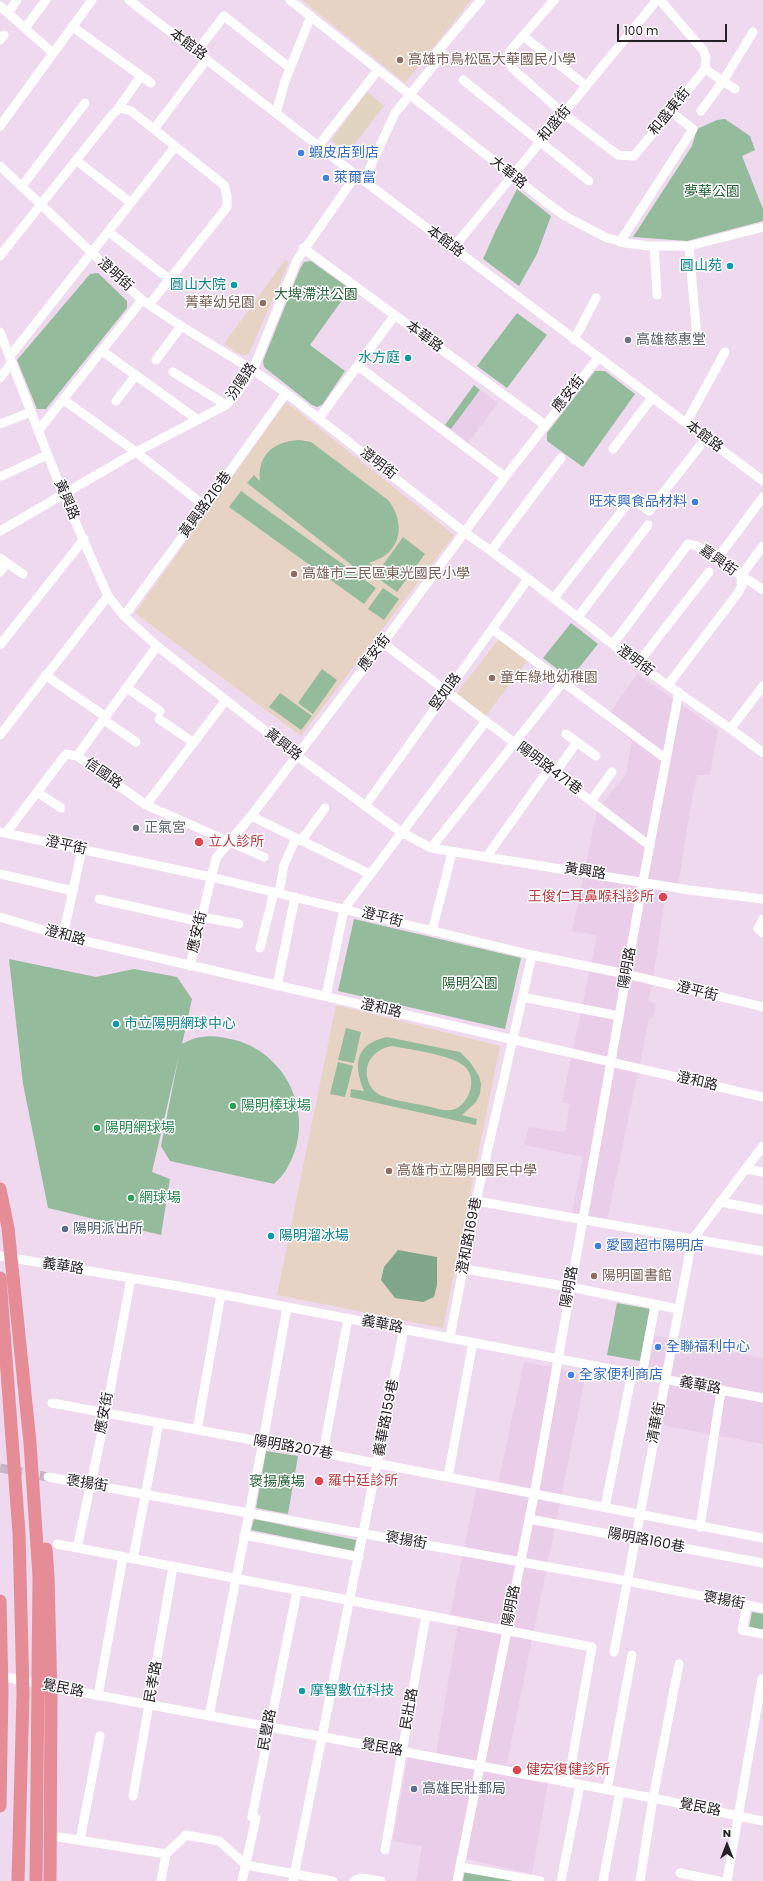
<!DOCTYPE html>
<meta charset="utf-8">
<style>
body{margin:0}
#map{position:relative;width:763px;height:1881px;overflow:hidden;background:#efd9ee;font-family:Poppins,sans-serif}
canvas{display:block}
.north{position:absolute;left:707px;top:1825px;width:40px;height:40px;-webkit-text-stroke:3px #fff;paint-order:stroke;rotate:0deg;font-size:11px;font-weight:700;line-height:16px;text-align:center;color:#282027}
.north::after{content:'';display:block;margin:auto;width:14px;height:18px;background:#282027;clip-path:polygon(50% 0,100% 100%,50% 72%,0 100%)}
.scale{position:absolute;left:617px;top:24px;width:110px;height:18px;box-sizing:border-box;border:2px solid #282027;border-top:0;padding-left:5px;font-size:12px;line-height:14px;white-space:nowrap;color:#282027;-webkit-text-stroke:3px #fff;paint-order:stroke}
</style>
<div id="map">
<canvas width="763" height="1881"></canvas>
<div class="north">N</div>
<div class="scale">100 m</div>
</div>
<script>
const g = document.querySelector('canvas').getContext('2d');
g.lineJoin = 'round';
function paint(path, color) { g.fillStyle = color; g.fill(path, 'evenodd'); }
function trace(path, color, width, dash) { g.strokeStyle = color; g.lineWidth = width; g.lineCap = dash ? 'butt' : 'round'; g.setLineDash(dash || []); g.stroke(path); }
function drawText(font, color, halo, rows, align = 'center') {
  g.font = font + ' Poppins,"Noto Sans TC",sans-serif'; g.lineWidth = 3; g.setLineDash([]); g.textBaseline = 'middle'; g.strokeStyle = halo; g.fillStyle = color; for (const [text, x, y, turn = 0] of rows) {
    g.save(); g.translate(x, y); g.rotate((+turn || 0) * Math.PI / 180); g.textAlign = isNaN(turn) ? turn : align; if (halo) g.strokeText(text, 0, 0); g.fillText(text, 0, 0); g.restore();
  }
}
paint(new Path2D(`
 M480,390L498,403L468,443L451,429Z
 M637,674L718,730L710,775H697L690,810L677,893L666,892L652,986L648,1001L656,1004L653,1018L649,1020L607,1220L572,1213L583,1157L524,1145L529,1127L565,1132L570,1104L562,1102L597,935L572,931L597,811L626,774L632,741L605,720Z
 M654,1335L763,1358V1444L662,1425L671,1374L647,1370Z
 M524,1362L586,1374L507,1763L550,1771L532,1874L466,1859L461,1881H416L422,1846L393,1841L409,1751L436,1754L459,1619L450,1616L478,1481L498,1484Z`), '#eacee9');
paint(new Path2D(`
 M367,92L384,106L348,153L331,140Z`), '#e1d5c1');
paint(new Path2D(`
 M302,0H471L405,83Z
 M285,260L289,262L249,353L243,356L224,344Z
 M286,402L454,535L301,736L135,613Z
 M498,640H501L528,660L484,718L455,696Z
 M336,1005L500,1046L443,1328L277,1295Z`), '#e6d3c3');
paint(new Path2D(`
 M725,119L750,136L755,150L742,156L763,209V221L687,241L633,237L692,146L697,129L717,120Z
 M517,189L551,216L537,254L519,286L483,259L496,230Z
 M311,261L350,289L310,345L345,371L322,405L317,407L312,405L264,367L263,361L300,269L304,262Z
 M98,273L127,301V308L46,409H37L17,360L90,274Z
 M517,313L547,335L507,388L477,366Z
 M595,371H605L635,394L583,467L547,441V433Z
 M474,385L480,390L451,429L445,425Z
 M300,440L311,442L388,500C401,516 404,539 387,554C382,558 375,560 369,563L374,567L367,577L247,483L254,475L260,481C257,454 275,441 300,440Z
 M241,491L376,588L364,604L229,507Z
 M403,537L425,554L397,592L375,576Z
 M383,588L399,599L384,620L368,609Z
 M571,623L598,644L570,679L543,658Z
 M322,669L337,680L313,714L298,703Z
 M280,693L312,716L301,730L269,707Z
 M354,919L521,958L505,1029L338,991Z
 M9,959L96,977L134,969L177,977L192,999L182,1044C188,1041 195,1037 202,1037C213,1035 225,1038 235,1040C291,1055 317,1122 286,1170C283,1175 278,1180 274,1184L170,1161L161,1146L179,1055L152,1172L170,1179L161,1235L48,1208L23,1084Z
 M346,1028L361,1032L354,1063L338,1060Z
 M387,1037L460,1052L470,1062L479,1076L481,1084L480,1094L476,1102L462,1115L477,1119L476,1125L350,1097L351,1089L364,1091C353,1064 355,1044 387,1037ZM391,1046C408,1049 452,1055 464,1066C478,1077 470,1103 455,1109C447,1112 439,1109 431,1107C419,1104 390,1100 380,1095C366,1088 362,1067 373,1056C378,1050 384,1048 391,1046Z
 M338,1062L353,1066L345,1097L330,1094Z
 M617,1303L650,1309L640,1361L607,1355Z
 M266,1451L298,1456L288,1514L256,1508Z
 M254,1519L356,1540L354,1551L251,1530Z
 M752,1612L763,1614V1631L749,1628Z
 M465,1870L521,1881H463Z`), '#95bb9d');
paint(new Path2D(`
 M398,1250L437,1257V1285L434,1297L423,1302L395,1298L381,1280L384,1267Z`), '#80a789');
trace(new Path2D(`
 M0,1468L48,1477`), '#c7b4c6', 9, [9, 4.5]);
trace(new Path2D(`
 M129,0L347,168L763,481
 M290,0L547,203L565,216L584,226L605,237L625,243L650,246H689L763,227
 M554,0L510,51L508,61L513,69L564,114L618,155L634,156L705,69L706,58L703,50L660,0
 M0,6L53,53
 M8,13L17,0
 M73,27L151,83
 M25,28L46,0
 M523,36L586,86
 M0,40L4,35
 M197,51L224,16L290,68
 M432,58L481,0
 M705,69L735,89
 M463,80L589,181
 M117,110L141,76
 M701,111L723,81L753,32
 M276,113L285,81L311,16
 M0,126L92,0
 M154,129L207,59
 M318,146L378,70
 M76,160L131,203
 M0,166L142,300L181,326L253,370L286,393L464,532C524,573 579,619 637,663C678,694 722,721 763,753
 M364,181L395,113L443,54
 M22,186L85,103
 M109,232L169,279
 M620,242L693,129L671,112
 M654,246L657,295
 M689,246L697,338
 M303,248L545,425
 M453,248L657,0
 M0,256L112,115C118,108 122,107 131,111L224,185L227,196V207L149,305
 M0,332L63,494L108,596L124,616L157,646L296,755L401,832L431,848L689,890L763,899
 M574,340L596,298
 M102,351L198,420
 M10,356L175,147
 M156,360L181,326
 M358,366L505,477
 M173,372L226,405
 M0,378L12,362
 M64,400L136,452L205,506
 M116,401L136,375
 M319,418L395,315
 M686,423L725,352
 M0,424L31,412
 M38,431L142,300
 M613,449L652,398
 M0,477L47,455
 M0,531L136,452L226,405L236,395L253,370L297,260L356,175
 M491,551L561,458
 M0,558L23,574
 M717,559L763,497
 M0,572L7,563
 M741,576L763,546
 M741,582L747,579L763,590
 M554,598L632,498L649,511L706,438
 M124,616L205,506L286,393
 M578,617L648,525
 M492,629L666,759
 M383,643L650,846
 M613,644L688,544L697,546L741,576L742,585L738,593L668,685
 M0,645L84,539
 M157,646L77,756L146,805L264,857
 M638,663L709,572
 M45,675L106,717
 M127,688L160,711
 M159,719L194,743
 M104,720L136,742
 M731,728L763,686
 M566,734L596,756
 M0,735L108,596
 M555,773L577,742
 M37,792L61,808
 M591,801L612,772
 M146,805L226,700
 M365,806L528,579
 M251,816L370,874
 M0,832L211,877L532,955L626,974L763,1007
 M6,833L66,754L77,756
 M301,841L325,808
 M431,848L563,682
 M487,856L549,769
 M0,874L73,891
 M279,893L284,865L296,838
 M99,899L201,922
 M0,917L63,936L763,1097
 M202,917L239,924
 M763,919L758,929L763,933
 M432,931L452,853
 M63,936L82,849
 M260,948L274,892
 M190,966L216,858L251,816L383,643L505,477L598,358
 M277,986L295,897
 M326,996L344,909L486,721
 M522,997L619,1016
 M745,1169L763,1172
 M476,1201L763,1251
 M720,1202L763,1210
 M0,1256L178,1286L763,1398
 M464,1269L570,1287L678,1309
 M450,1337L476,1201L532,955
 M642,1375L655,1305
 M52,1403L323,1453L763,1538
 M197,1430L221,1294
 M323,1453L348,1318
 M48,1477L627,1581L763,1608
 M448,1477L473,1342
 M605,1507L632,1373
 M529,1519L763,1563
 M700,1527L721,1391
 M244,1535L359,1557
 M57,1544L592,1647L568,1783
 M77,1548L106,1413L131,1278
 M133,1559L159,1423
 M747,1605L742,1630L763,1634
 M614,1652L692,1240L763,1146
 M0,1676L59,1688L653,1798L763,1821
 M98,1696L123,1557
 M209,1716L263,1442L287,1307
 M607,1790L632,1655
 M133,1796L173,1567
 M59,1837L166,1854L186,1835L219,1841L246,1865
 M80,1840L100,1736
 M385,1850L426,1615
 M246,1865L333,1881
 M460,1867L540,1881
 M680,1873L719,1881
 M161,1881L166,1854
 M242,1881L256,1818L252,1817L297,1591
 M293,1881L404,1329
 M354,1881L361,1878L381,1881
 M457,1881L534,1495L643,881L679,692
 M561,1881L580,1785
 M603,1881L620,1792
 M640,1881L653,1798L679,1664
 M727,1881L762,1679H763`), '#fff', 9);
trace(new Path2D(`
 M0,1189L8,1228L30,1443L39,1576L36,1881
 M0,1278L19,1533L23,1694L18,1881
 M46,1549L48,1576L51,1698L50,1881
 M0,1601L2,1690L0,1806`), '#e58c97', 13);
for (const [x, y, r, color] of [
 [400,60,4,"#8d6e63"],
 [301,153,4,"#3f7fe0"],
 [326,178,4,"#3f7fe0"],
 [730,266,4,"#0f9aa8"],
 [234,285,4,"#0f9aa8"],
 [263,303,4,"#8d6e63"],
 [628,340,4,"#6b7280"],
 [408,358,4,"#0f9aa8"],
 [695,502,4,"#3f7fe0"],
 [294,574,4,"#8d6e63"],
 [492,678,4,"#8d6e63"],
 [136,828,4,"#6b7280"],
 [199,842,5,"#e0444e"],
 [663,897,5,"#e0444e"],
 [116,1024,4,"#0f9aa8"],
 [233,1106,4,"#2e9e5b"],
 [97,1128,4,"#2e9e5b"],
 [389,1171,4,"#8d6e63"],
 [131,1198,4,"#2e9e5b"],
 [65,1229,4,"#5c6f8a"],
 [271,1236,4,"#0f9aa8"],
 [598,1246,4,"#3f7fe0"],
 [594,1276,4,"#8d6e63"],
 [658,1347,4,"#3f7fe0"],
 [571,1375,4,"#3f7fe0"],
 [319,1481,5,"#e0444e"],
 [302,1691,4,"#0f9aa8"],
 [517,1770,5,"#e0444e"],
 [414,1789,4,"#5c6f8a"]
]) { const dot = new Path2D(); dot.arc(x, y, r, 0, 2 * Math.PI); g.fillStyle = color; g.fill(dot); trace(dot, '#fff', 1.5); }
drawText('14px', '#282027', '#fff', [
 ["本館路",188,45,37],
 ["和盛東街",670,112,-51],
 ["和盛街",555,124,-50],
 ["大華路",508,173,39],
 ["本館路",445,242,37],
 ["澄明街",115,275,42],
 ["本華路",424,337,36],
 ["汾陽路",242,382,-56],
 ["應安街",569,394,-52],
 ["本館路",704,437,37],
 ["澄明街",378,464,38],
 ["黃興路",66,500,67],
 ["黃興路216巷",206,505,-54],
 ["嘉興街",718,561,35],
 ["應安街",375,653,-52],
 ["澄明街",635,661,37],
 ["堅如路",446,692,-54],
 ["黃興路",283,745,38],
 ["陽明路471巷",549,769,37],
 ["信國路",103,774,35],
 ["澄平街",66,846,12],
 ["黃興路",585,872,9],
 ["澄平街",382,918,14],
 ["應安街",198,932,-77],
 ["澄和路",65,936,15],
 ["陽明路",628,968,-80],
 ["澄平街",697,992,14],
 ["澄和路",381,1009,13],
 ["澄和路",697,1082,13],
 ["澄和路169巷",470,1236,-79],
 ["義華路",63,1267,9],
 ["陽明路",570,1287,-80],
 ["義華路",382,1325,11],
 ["義華路",700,1386,11],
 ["應安街",105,1413,-79],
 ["義華路159巷",387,1418,-79],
 ["清華街",657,1423,-79],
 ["陽明路207巷",293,1448,10],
 ["褒揚街",87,1484,9],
 ["褒揚街",406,1541,10],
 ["陽明路160巷",646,1541,11],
 ["褒揚街",724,1601,11],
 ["陽明路",512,1606,-79],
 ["民孝路",154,1682,-80],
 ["覺民路",63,1689,11],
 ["民壯路",410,1709,-80],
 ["民豐路",268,1730,-79],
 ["覺民路",382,1748,10],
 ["覺民路",700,1808,11]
]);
drawText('14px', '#785e54', '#fff', [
 ["高雄市鳥松區大華國民小學",408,60],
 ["菁華幼兒園",255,303,"right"],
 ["高雄市三民區東光國民小學",302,574],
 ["童年綠地幼稚園",500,678],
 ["高雄市立陽明國民中學",397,1171],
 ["陽明圖書館",602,1276]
], 'left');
drawText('14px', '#366cbe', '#fff', [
 ["蝦皮店到店",309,153],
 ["萊爾富",334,178],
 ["旺來興食品材料",687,502,"right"],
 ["愛國超市陽明店",606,1246],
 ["全聯福利中心",666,1347],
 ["全家便利商店",579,1375]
], 'left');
drawText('14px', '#266138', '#fff', [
 ["夢華公園",712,192],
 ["大埤滯洪公園",316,295],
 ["陽明公園",470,984],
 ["褒揚廣場",277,1482]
]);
drawText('14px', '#0d838f', '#fff', [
 ["圓山苑",722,266],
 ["圓山大院",226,285],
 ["水方庭",400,358],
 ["市立陽明網球中心",124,1024,"left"],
 ["陽明溜冰場",279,1236,"left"],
 ["摩智數位科技",310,1691,"left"]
], 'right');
drawText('14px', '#5b616d', '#fff', [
 ["高雄慈惠堂",636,340],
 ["正氣宮",144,828]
], 'left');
drawText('14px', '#be3a42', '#fff', [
 ["立人診所",208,842],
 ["王俊仁耳鼻喉科診所",654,897,"right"],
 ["羅中廷診所",328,1481],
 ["健宏復健診所",526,1770]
], 'left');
drawText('14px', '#27864d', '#fff', [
 ["陽明棒球場",241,1106],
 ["陽明網球場",105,1128],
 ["網球場",139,1198]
], 'left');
drawText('14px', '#4e5e75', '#fff', [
 ["陽明派出所",73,1229],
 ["高雄民壯郵局",422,1789]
], 'left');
</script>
